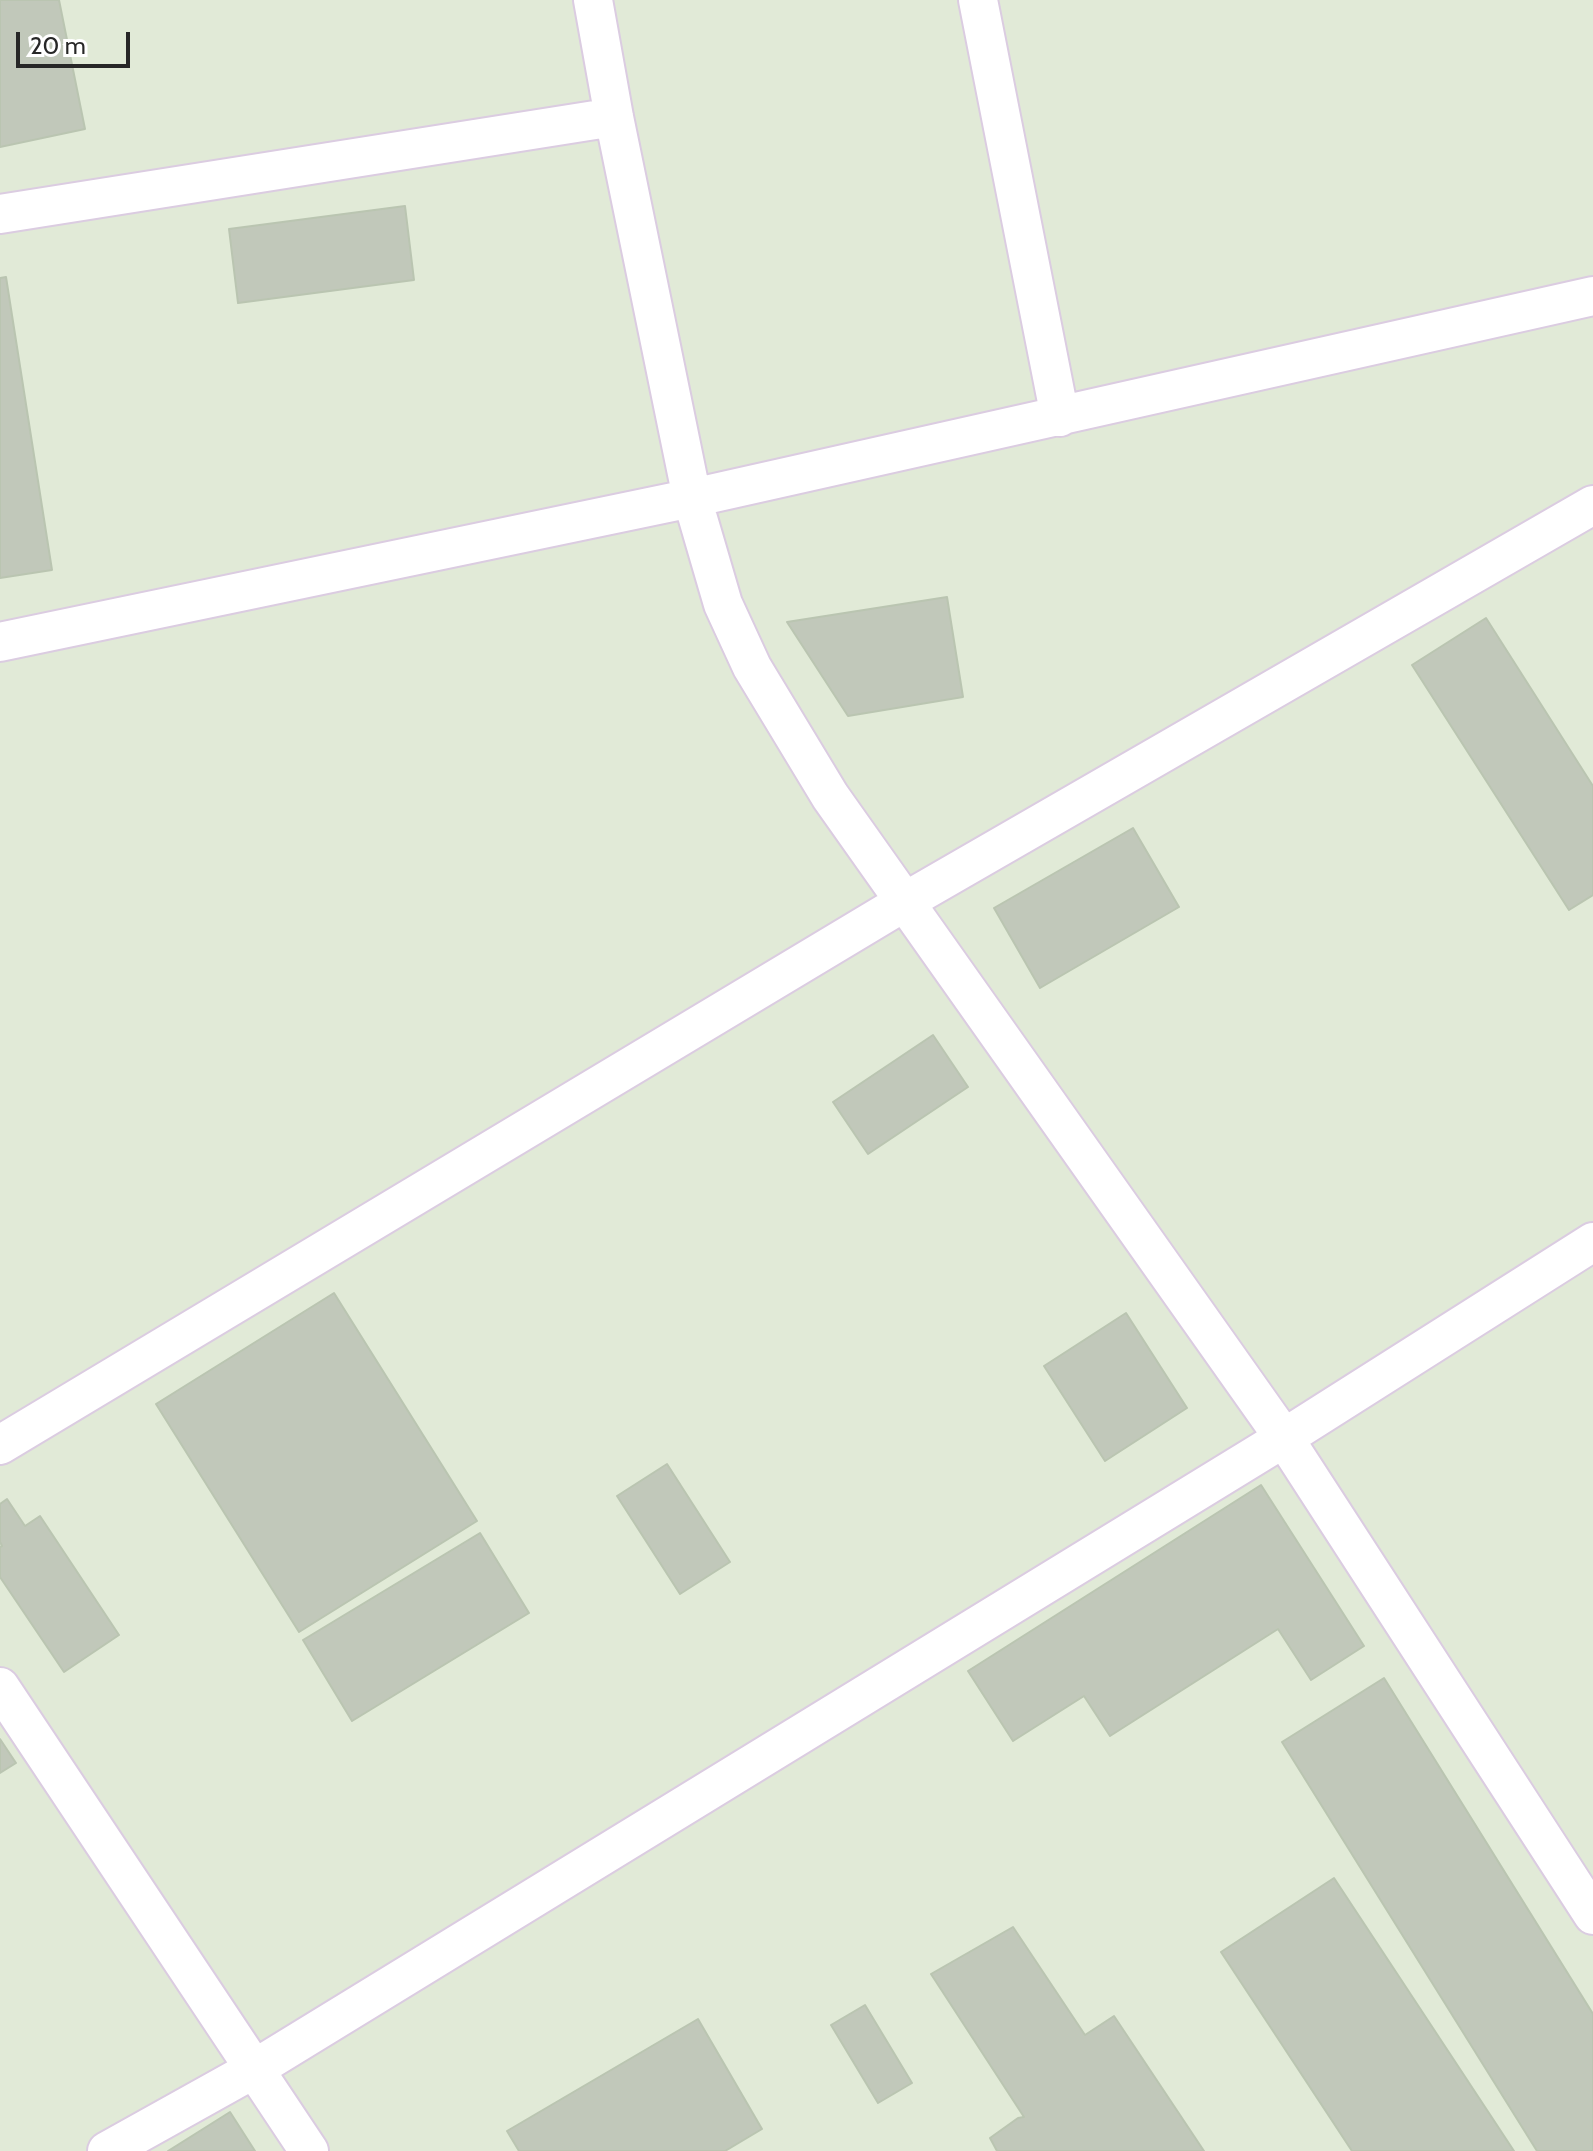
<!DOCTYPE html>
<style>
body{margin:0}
#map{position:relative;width:1593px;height:2151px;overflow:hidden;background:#e1ead7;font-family:Cabin,sans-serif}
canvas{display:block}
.scale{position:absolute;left:16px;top:32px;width:114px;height:36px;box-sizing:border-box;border:4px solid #272727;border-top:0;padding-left:10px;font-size:24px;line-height:28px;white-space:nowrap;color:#272727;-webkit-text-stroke:6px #fff;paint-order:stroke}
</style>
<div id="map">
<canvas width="1593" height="2151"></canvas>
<div class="scale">20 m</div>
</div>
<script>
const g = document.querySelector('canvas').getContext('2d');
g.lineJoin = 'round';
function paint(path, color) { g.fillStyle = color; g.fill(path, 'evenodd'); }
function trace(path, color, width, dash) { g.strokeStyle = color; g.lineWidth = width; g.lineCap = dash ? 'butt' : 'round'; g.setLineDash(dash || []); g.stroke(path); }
const building = new Path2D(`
 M0,0H59L85,129L0,147Z
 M405,206L414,280L238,303L229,229Z
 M6,277L52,570L0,578V278Z
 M947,597L963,697L848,716L787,622Z
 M1486,618L1593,786V895L1569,910L1412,665Z
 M1133,828L1179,907L1040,988L994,908Z
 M933,1035L968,1087L868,1154L833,1102Z
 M334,1293L477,1521L299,1632L156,1404Z
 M1126,1313L1187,1408L1105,1461L1044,1366Z
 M667,1464L730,1562L680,1594L617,1496Z
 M1261,1485L1364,1646L1311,1680L1278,1629L1110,1736L1084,1696L1013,1741L968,1671Z
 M7,1499L25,1526L40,1516L119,1635L64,1672L0,1577V1547L2,1546L0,1542V1504Z
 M480,1533L529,1613L352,1721L303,1640Z
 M1384,1678L1593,2014V2151H1537L1282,1742Z
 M0,1739L16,1763L0,1773Z
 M1334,1878L1514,2151H1352L1221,1952Z
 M1013,1927L1085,2035L1114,2016L1204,2151H997L990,2138L1018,2118L1024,2117L931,1974Z
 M865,2005L912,2083L878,2103L831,2025Z
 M698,2019L762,2129L725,2151H519L507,2131Z
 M230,2112L255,2151H168Z`);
paint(building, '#c1c8ba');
trace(building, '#bac5b1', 2);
const street = new Path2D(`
 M978,0L1060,417
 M0,214L614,117
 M0,642L692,498L1593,296
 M1593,1242L1284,1438L1593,1915
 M0,1445L906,901L1593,505
 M0,1687L309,2151
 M107,2151L256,2068L1284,1438L830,796L752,667L723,604L692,498L614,117L593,0`);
trace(street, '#dbcce1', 42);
trace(street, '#fff', 38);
</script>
